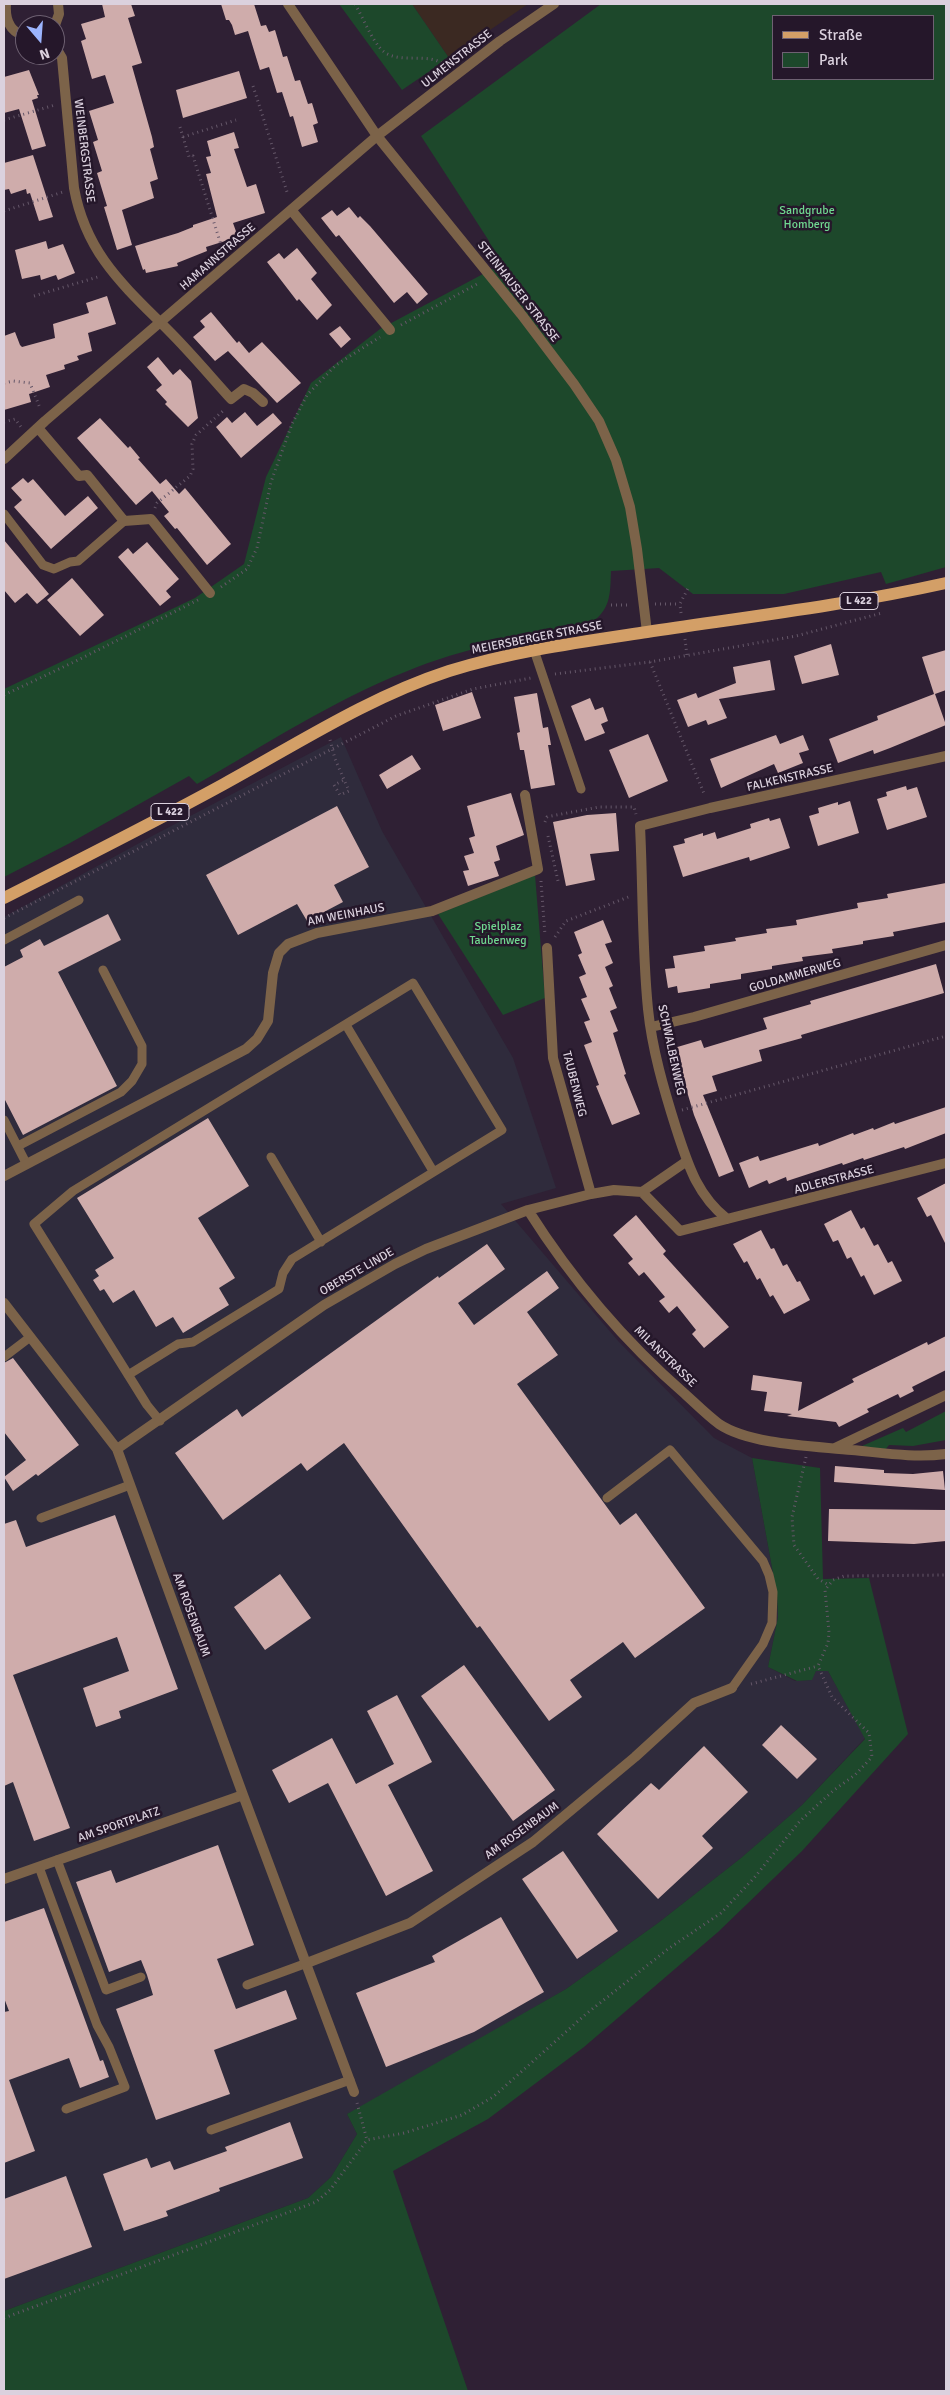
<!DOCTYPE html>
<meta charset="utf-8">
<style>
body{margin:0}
#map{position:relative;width:950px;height:2395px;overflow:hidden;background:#2f2034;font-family:Signika,sans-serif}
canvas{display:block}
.frame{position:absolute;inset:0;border:5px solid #dbd1de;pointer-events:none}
.legend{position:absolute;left:772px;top:15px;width:162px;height:65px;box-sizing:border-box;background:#25172a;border:1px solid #6e6172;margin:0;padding:6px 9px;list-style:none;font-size:15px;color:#dbd1de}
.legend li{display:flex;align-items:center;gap:10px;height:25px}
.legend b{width:25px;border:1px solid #6e6172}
.north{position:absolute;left:15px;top:15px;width:50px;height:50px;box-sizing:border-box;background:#25172a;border:1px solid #6e6172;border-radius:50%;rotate:162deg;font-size:14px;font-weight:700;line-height:20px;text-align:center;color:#dbd1de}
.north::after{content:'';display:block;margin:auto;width:18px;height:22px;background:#9cb4fd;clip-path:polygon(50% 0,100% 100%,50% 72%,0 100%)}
</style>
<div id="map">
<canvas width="950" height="2395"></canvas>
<div class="frame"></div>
<ul class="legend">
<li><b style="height:6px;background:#d39f67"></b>Straße</li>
<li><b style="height:14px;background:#1d482b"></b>Park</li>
</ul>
<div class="north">N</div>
</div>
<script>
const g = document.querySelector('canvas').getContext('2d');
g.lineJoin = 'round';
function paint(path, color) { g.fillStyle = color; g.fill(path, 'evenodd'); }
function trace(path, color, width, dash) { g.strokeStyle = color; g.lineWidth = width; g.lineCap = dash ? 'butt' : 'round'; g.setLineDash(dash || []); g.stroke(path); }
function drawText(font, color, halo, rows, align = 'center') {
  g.font = font + ' Signika,sans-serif'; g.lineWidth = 5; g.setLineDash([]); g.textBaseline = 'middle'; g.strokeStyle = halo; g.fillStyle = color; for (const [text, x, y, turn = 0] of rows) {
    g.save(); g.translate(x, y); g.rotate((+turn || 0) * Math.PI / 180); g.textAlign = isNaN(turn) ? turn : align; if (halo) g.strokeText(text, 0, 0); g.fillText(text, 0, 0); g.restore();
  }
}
paint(new Path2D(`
 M341,737L382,831L513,1058L556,1188L501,1204L619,1342L714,1438L752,1458L777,1595L778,1617L768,1667L795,1681L811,1680L816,1671H828L865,1738L802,1805L741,1858L658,1923L566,1989L368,2105L347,2114L357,2134L331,2177L308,2198L4,2311V917L154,835Z`), '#2f2b3c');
paint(new Path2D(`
 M412,4H528L449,58Z`), '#3b2922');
paint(new Path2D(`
 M339,4H412L449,58L402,90Z
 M601,4H946V567L886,584L881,572L784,594H693L659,568L611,571C610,596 611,609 589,625C527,637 464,647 405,672C332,701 265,745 197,784L189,776L70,843L4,877V689L195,598L244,564L266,477L311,383L380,329L498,266L489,241L421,136ZM774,16H934V79H774Z
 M535,875L545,998L503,1015L438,914Z
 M946,1411V1440L913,1446L889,1445L885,1450L862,1446L903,1428L906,1432Z
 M752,1458L820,1468L823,1579L869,1578L908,1734L802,1851L718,1932L584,2047L488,2119L393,2171L468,2391H4V2311L308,2198L331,2177L357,2134L347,2114L566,1989L658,1923L741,1858L802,1805L865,1739L828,1671H816L812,1680L797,1681L768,1667L778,1617L777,1595Z`), '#1d482b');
paint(new Path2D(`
 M102,4H131L135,16L128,18L142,63L132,66L152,137L154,147L150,149L158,179L150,182L154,198L122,210L132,245L117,250L104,207L107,206L97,173L102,171L93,142L98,140L89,111L114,103L105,75L92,79L81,41L86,39L81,24L105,17Z
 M221,4H254L261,26L266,25L269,32L275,30L283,57L287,56L295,81L300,80L308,104L312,103L318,123L313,125L318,142L302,147L293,116L290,117L282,92L277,93L269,67L260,70L248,31L235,35L232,25L229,20H226Z
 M29,70L39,95H37L38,98L32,100L46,146L32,150L19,109L4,113V77Z
 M239,71L247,98L183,118L176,90Z
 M234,132L239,148L234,149L247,187L256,184L265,213L233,223L238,237L206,247L207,251L177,263L178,266L146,273L145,269L143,270L135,246L178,233L193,227V225L217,217L206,174L211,173L206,157L211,156L207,141Z
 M33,155L53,217L39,221L30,193L27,194L26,189L11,194L9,189L4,190V163Z
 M349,207L358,218L360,216L370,226L428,294L417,304L407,292L394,303L339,235L336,237L321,218L332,210L337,216Z
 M46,241L48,249L63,244L75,273L58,280L56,275L41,280L40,275L22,279L15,250Z
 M297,248L317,273L311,279L332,305L317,320L299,299L297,301L267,262L279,253L284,259Z
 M107,296L116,324L88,333L92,351L77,356L79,360L64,365L65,369L46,375L50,387L29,394L31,402L4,410V336L15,332L20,345L22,347L55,338L53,324L89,313L86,303Z
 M211,312L237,343L239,341L249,353L262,342L301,383L277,403L228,351L215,361L193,337L205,327L200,321Z
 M340,326L351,339L341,348L329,334Z
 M158,357L173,375L180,369L191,381L198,418L188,427L165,404L167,402L156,390L162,385L147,367Z
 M245,412L257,426L273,413L282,423L241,458L216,427L227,417L232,423Z
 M100,418L128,448L130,446L140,458L138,459L160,484L166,479L179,494L185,488L231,544L207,565L177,528L175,529L164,516L169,512L152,491L136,505L77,438Z
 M23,478L28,483L33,479L65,516L88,496L98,508L51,549L14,507L22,500L11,488Z
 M4,540L49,594L37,604L27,593L15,603L4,590Z
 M147,542L179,579L166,591L171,597L160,606L118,557L128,548L133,554Z
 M72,578L104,615L80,636L47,600Z
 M831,644L839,675L802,684L794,656Z
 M946,650V690L935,694L946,725L890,748L874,754L873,750L838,763L829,739L878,720L877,716L934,694L922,657Z
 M770,660L775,690L719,699L727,718L708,725L706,720L688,727L677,700L696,693L698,698L736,683L733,667Z
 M472,692L481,718L443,731L435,705Z
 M537,693L543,728L548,727L551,745H548L555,785L531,789L524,750H520L517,733L520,732L514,697Z
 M590,698L595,710L603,707L608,721L601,724L605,733L585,741L571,706Z
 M648,734L668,781L629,798L609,750Z
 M776,735L780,744L803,735L809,750L799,753L803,763L778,773L774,764L721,788L710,759Z
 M412,755L421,769L387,789L379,775Z
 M906,786L907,790L917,787L927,817L887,830L877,799L887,796L886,792Z
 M511,793L524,835L496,846L500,860L494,862L499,876L468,886L463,871L469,870L464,856L474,853L469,838L475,836L467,806Z
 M850,801L859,833L818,846L809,816L819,813L818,808L838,802V805Z
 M337,806L369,867L334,885L343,902L307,921L297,904L238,935L206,875Z
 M616,813L619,851L590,854L595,880L566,886L553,822L587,815Z
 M769,818L770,821L780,818L790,848L750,861L749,857L683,877L673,846L685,843L684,839L703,833V836L715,832L717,839L751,828L750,824Z
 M946,883V922L893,932L894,936L863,941V944L832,949L833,953L802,957L803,961L772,966V969L741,974V979L710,984V988L678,993L677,986L668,988L665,969L675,968L673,956L705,951L704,946L736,941L735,938L767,933L766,929L797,925L796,920L858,908L857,903L888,898L887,894Z
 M108,914L121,940L58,972L117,1086L23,1135L4,1098V967L23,957L20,950L40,939L44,946Z
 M603,920L612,942L605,944L613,963L605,967L613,986L609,988L617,1008L610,1011L618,1031L613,1033L626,1074L624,1075L640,1114L612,1125L596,1086L599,1085L584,1045L592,1042L584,1022L590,1020L581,999L587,997L579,977L586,974L578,955L582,953L574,932Z
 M936,964L944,993L801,1035L802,1038L759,1050L762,1061L712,1076L717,1091L703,1095L734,1171L719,1177L694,1115L674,1048L701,1040L704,1048L767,1029L763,1018L811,1004L810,1001Z
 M946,1107V1133L905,1149L904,1147L864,1160L863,1158L843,1165L842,1163L787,1181L786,1177L769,1184L767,1180L749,1188L739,1163L758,1156L760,1161L818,1143L819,1146L853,1133L854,1135L873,1128L874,1130L894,1122L895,1124Z
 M208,1118L249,1186L198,1218L235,1278L219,1288L229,1305L183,1333L173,1317L156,1327L134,1290L113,1303L104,1289L100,1291L93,1280L99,1276L95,1270L114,1258L77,1198Z
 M946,1183V1245L931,1215L927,1217L917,1198Z
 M851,1210L861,1229L864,1227L874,1246L878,1244L888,1263L892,1261L902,1281L874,1295L864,1275L861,1277L851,1257L847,1259L838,1240L833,1242L824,1224Z
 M636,1215L666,1251L663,1254L729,1327L704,1348L692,1334L696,1330L677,1306L669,1313L659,1301L665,1297L644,1272L639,1276L628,1263L633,1259L613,1235Z
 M761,1230L771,1249L774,1248L783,1266L787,1264L797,1282L800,1281L810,1300L784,1314L773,1295L770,1297L760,1278L757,1280L747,1261L744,1263L733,1244Z
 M487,1244L505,1269L458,1303L474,1325L547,1271L559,1288L527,1312L558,1355L517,1384L620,1525L636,1513L705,1608L635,1658L623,1642L570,1680L582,1697L549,1721L480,1626L477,1628L344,1443L307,1471L301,1463L223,1520L175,1453L237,1409L242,1417L438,1276L439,1278Z
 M946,1336V1370L912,1387L914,1391L900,1398L898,1394L867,1409L869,1412L839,1427L836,1422L787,1416L792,1414L764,1411L767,1392L751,1390L753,1375L802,1382L798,1411L854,1382L852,1379L927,1342L928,1345Z
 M13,1358L79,1445L38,1476L36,1474L13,1491L4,1477L26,1460L4,1432V1363Z
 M835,1466L884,1470V1473L913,1474L943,1471L945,1490L834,1482Z
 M829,1509L946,1510V1541L914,1544L828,1541Z
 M115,1515L178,1689L119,1711L121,1718L96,1727L83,1688L129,1671L117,1637L13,1675L70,1828L34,1841L13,1782L4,1786V1524L16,1520L26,1547Z
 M280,1574L311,1618L265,1650L234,1607Z
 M464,1665L555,1790L513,1821L421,1696Z
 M397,1695L432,1762L388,1785L433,1871L386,1896L328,1783L289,1803L272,1770L332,1738L356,1784L394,1764L367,1711Z
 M781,1725L817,1759L797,1779L762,1745Z
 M704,1746L748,1792L702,1836L713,1848L658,1899L597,1834L651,1783L659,1790Z
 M218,1845L254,1945L217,1959L236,2009L286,1990L297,2019L214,2050L230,2094L156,2120L116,2009L153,1995L147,1975L141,1960L109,1972L76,1882L111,1870L116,1883Z
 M563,1851L618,1931L577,1959L522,1879Z
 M44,1908L100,2061L103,2060L109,2077L80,2088L69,2058L9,2080L35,2151L4,2163V2012L9,2011L4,1998V1922Z
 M501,1917L544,1992L474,2032L386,2067L356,1993L435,1962L432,1956Z
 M290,2122L303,2158L219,2188L220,2191L166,2211L168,2216L124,2231L103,2174L147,2158L151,2168L170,2161L174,2170L227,2151L225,2147Z
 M66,2176L92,2247L4,2279V2199Z`), '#cfacab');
trace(new Path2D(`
 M355,4C363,18 370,36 380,48C396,67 429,50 446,66
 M253,86L288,195
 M4,120L55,105
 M180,127L189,157L193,156L223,251
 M183,137L236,120
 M4,211L63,192
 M34,296L101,276
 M401,325L479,283
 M4,383L13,381L30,383L40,408
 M4,422L15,419L21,427
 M155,508L157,503L190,476L193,469L192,444L196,435L224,410
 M221,587L247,569L257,548L271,482L292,424L307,395L336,365L380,337
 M655,604H680
 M611,605H631
 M681,613L680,604L689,586
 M685,639L687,656
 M650,662L705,796
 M555,674L650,662L796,636L882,613
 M4,695L76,661L198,600
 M330,740L335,759L349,791L340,795L334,785L344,780
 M545,822L547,817L551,816L599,807H634L636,814
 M548,836L558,881
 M541,881L545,935
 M4,918L396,716L473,689L531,678
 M555,937L566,921L631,896
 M682,1110L946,1036
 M806,1457L792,1517L794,1545L818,1579L827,1584
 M751,1684L818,1666
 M357,2103L367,2140L404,2133L462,2115L493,2097L586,2014L668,1949L721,1913L754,1878L800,1821L834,1790L855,1775L872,1757L869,1733L832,1697L818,1666L828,1643L829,1632L825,1590L833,1580L844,1576L946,1575
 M4,2318L316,2202L330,2190L367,2140`), '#655769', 3, [1, 4]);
trace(new Path2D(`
 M4,514L43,565L54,569L70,562L78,561L124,521
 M534,650L581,789
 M4,940L79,900
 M346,1025L433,1171
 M4,1120L26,1163
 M18,1146L121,1092L132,1081L142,1064V1046L103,970
 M271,1157L321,1242
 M4,1357L29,1338
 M128,1375L178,1344L193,1342L279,1289L283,1273L292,1259L502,1130L413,983L73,1191L34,1224L147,1405L160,1421
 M607,1498L670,1450L763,1561L769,1575L773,1592L772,1623L763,1644L732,1688
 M41,1518L130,1485
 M57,1860L106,1990L141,1977
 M39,1867L97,2025L109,2047L125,2087L66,2109
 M247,1985L307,1963
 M211,2130L350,2080`), '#7c6349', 9);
trace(new Path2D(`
 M6,4C5,18 9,32 25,36
 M288,4L377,136L521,314L574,384L599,421L616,460L630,507L637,549L647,632
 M55,25L59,14L58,4
 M55,46L62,58L74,188C86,254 124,286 169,331C191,353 211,377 231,399L244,389L253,393L263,402
 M292,211L390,330
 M38,428L79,476L87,475L124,521L151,519L210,593
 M4,459L45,421L377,136L500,41L554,4
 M547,948L553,1058L591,1194
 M651,1027L694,1017L946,945
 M4,1176L246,1049L257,1039L268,1021L273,973L279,953L288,944L317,933L432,911L538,869L525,795
 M642,1192L680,1231L946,1163
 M642,1192L687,1161
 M528,1210C571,1278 624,1341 685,1394C696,1404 707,1415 719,1424C750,1445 815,1446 852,1450C884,1453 914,1458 946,1454
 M727,1219C696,1194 688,1164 676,1128C664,1090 652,1049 648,1009C642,949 643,887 640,826L710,808L946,756
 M4,1303L117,1449L243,1795L354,2092
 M835,1448L946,1395
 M117,1449L324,1305L395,1264L426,1249L528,1210L591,1194L614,1190L642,1192
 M4,1879L243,1795
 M307,1963L410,1923L533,1842L635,1757L694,1703L732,1688`), '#7c6349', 10);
trace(new Path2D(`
 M4,898C77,861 151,824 224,784C297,744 369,697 449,671C513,651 581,642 647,632C747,617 847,605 946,583`), '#d39f67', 12);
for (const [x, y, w] of [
 [859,601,38],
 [170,812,38]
]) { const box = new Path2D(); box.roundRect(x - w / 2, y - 8.5, w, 17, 4); g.fillStyle = '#25172a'; g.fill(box); trace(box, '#dbd1de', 1); }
drawText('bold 11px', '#dbd1de', null, [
 ["L 422",859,601],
 ["L 422",170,812]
]);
drawText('12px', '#dbd1de', '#25172a', [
 ["ULMENSTRASSE",457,59,-38],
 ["WEINBERGSTRASSE",84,151,83],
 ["HAMANNSTRASSE",218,257,-41],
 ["STEINHAUSER STRASSE",518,292,52],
 ["MEIERSBERGER STRASSE",537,638,-11],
 ["FALKENSTRASSE",790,778,-13],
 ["AM WEINHAUS",346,915,-11],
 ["GOLDAMMERWEG",795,976,-16],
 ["SCHWALBENWEG",671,1050,78],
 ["TAUBENWEG",574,1084,76],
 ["ADLERSTRASSE",834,1180,-15],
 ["OBERSTE LINDE",357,1272,-30],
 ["MILANSTRASSE",665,1357,44],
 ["AM ROSENBAUM",191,1615,70],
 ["AM SPORTPLATZ",119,1825,-19],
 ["AM ROSENBAUM",522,1831,-36]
]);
drawText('12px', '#70d890', '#25172a', [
 ["Sandgrube",807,211],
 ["Homberg",807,225],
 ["Spielplaz",498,927],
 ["Taubenweg",498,941]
]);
</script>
